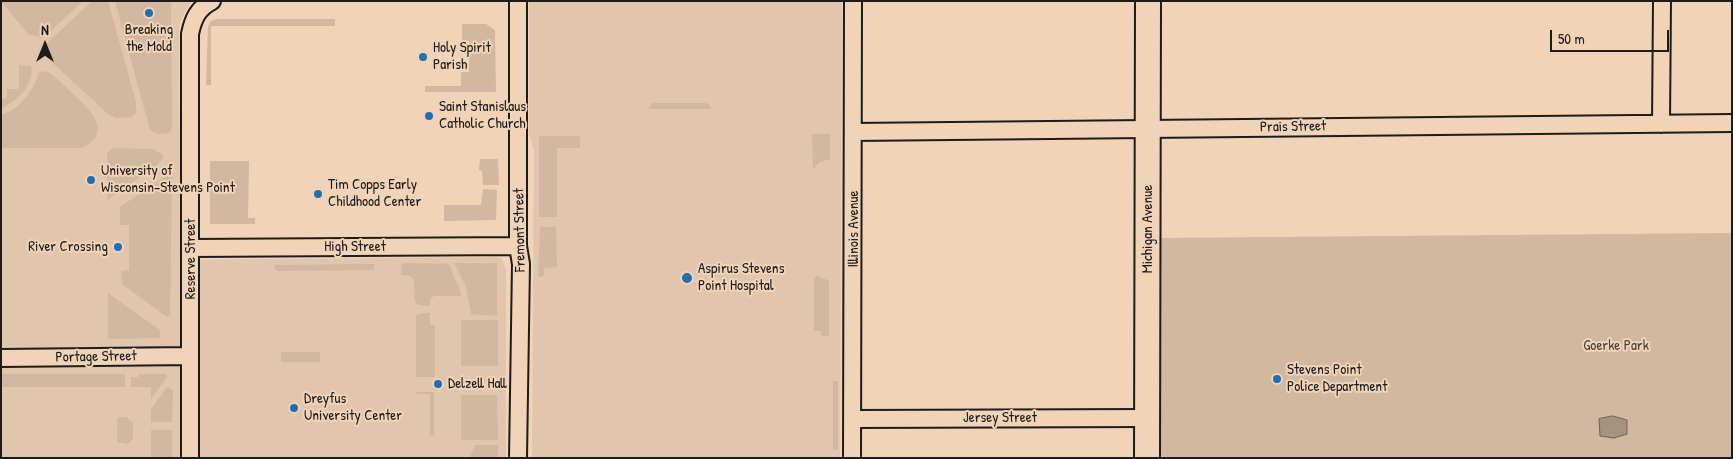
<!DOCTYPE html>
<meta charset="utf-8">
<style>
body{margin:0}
#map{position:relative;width:1733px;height:459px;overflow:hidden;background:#f1d3b7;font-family:"Patrick Hand",sans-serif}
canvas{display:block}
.frame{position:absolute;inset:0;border:2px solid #1c1c1c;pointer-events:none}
.north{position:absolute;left:20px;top:20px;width:50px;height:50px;-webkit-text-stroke:4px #f1d3b7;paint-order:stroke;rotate:0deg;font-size:14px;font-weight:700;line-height:20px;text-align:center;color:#1c1c1c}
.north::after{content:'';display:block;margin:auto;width:18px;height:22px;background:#1c1c1c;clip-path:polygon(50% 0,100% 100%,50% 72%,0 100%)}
.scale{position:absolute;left:1550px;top:30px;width:119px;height:22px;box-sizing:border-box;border:2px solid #1c1c1c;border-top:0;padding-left:6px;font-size:15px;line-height:18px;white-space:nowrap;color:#1c1c1c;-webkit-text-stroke:4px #f1d3b7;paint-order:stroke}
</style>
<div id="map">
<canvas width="1733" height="459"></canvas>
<div class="frame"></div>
<div class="north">N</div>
<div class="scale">50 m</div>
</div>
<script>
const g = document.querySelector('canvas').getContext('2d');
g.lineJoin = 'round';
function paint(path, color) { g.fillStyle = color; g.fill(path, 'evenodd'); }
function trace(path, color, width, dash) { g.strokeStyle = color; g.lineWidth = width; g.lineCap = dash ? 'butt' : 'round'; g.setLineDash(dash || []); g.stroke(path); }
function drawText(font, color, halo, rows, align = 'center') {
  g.font = font + ' "Patrick Hand",sans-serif'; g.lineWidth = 4; g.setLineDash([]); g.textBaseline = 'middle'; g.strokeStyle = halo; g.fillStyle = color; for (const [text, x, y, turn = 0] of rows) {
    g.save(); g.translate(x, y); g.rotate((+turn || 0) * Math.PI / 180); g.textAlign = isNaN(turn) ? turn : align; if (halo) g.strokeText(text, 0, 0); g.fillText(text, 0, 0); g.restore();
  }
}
paint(new Path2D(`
 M1,1H192L184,13L179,26L180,260L495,257L502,259L506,270V458H1Z
 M529,1H842L840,458H532L534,150L529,133Z`), '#e1c5ac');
paint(new Path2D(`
 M1,1H83L43,38L28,34Z
 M92,1H108L136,102V113L132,117L116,118L108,114L43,54L45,45Z
 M115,1H171L172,125L170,133L158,134L150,130Z
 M218,19H335V26H211V85H206L208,26L211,21Z
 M462,24H486L495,30L496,92H425V86H461V72H469V41L462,40Z
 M19,65L31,66C35,85 16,102 1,108V99L7,98V89H19Z
 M46,71C55,75 63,85 70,91C87,107 117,133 81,148H1V115C21,109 33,91 39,73Z
 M653,103H704L709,104L711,109H648Z
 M812,134H830V159L820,162L813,169Z
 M539,136H580V148H557V217H539Z
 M113,148L153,149L163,155V158L156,166L107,200V153Z
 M480,159H498L499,185H483L482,171L479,170Z
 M210,161H249L248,218H255V224H210Z
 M169,174L172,177L170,314L167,317L122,284L121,271L129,270V225H120V207Z
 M483,189L497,190L496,220L444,221V205H481Z
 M540,227H556L557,267L544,268V275L541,277H538Z
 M1732,233V458H1159L1158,238Z
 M402,263L449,264L462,296H434L430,299V306L418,305L415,301L414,280L411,276L401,275Z
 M454,263H497V316L471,314L466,287Z
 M375,264L373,270L278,271L275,269V265Z
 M817,275L829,281V336H822L820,331H814V280Z
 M108,293L160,330V338L108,339Z
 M421,313H430V325H435V377H416V316Z
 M461,320H498V366H461Z
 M281,352H320V362H281Z
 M1,374H125V387H1Z
 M139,374H165L167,377L151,399V387H131V377H138Z
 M833,381H838V450H833Z
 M167,387L173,390L172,422H151V409Z
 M416,392H434V436H430V394H417Z
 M461,395H497L498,440H461Z
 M119,417H127L133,423V438L128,444L117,442V420Z
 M151,430H172V458H151Z
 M475,445H498V458H469Z`), '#d2b8a0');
const water = new Path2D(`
 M1613,416L1627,420V434L1614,438L1600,436L1599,419Z`);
paint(water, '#a5927f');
trace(water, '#6e6357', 1);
const street = new Path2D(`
 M518,1V246L521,264L518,458
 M1661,124L1662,1
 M854,132L1732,123
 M191,248L518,246
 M1,358L190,356
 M852,419L1147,418
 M190,458V34C193,19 198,8 212,1
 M852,458L853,1`);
const secondary = new Path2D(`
 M1147,458L1148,1`);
trace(street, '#1c1c1c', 20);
trace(secondary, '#1c1c1c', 28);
trace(street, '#f1d3b7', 16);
trace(secondary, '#f1d3b7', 24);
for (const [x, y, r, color] of [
 [149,13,5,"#1f6fb2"],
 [423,57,5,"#1f6fb2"],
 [429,116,5,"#1f6fb2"],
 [91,180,5,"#1f6fb2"],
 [318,194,5,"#1f6fb2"],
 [118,247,5,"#1f6fb2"],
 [687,278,6,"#1f6fb2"],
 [1277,379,5,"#1f6fb2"],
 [438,384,5,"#1f6fb2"],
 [294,408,5,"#1f6fb2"]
]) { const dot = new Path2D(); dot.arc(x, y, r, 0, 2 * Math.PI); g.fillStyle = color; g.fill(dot); trace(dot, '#f1d3b7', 2); }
drawText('15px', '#1c1c1c', '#f1d3b7', [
 ["Breaking",149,30,"center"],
 ["the Mold",149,47,"center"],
 ["Holy Spirit",433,48],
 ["Parish",433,65],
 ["Saint Stanislaus",439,107],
 ["Catholic Church",439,124],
 ["University of",101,171],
 ["Wisconsin–Stevens Point",101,188],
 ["Tim Copps Early",328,185],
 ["Childhood Center",328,202],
 ["River Crossing",108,247,"right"],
 ["Aspirus Stevens",698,269],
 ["Point Hospital",698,286],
 ["Stevens Point",1287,370],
 ["Police Department",1287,387],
 ["Delzell Hall",448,384],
 ["Dreyfus",304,399],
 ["University Center",304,416]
], 'left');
drawText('15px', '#1c1c1c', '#f1d3b7', [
 ["Prais Street",1293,127,-1],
 ["Illinois Avenue",854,229,-90],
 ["Michigan Avenue",1148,229,-90],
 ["Fremont Street",520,230,-91],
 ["High Street",355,247],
 ["Reserve Street",191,259,-90],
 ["Portage Street",96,357,-1],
 ["Jersey Street",1000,418]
]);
drawText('15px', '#4a433d', '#f1d3b7', [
 ["Goerke Park",1616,346]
]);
</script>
